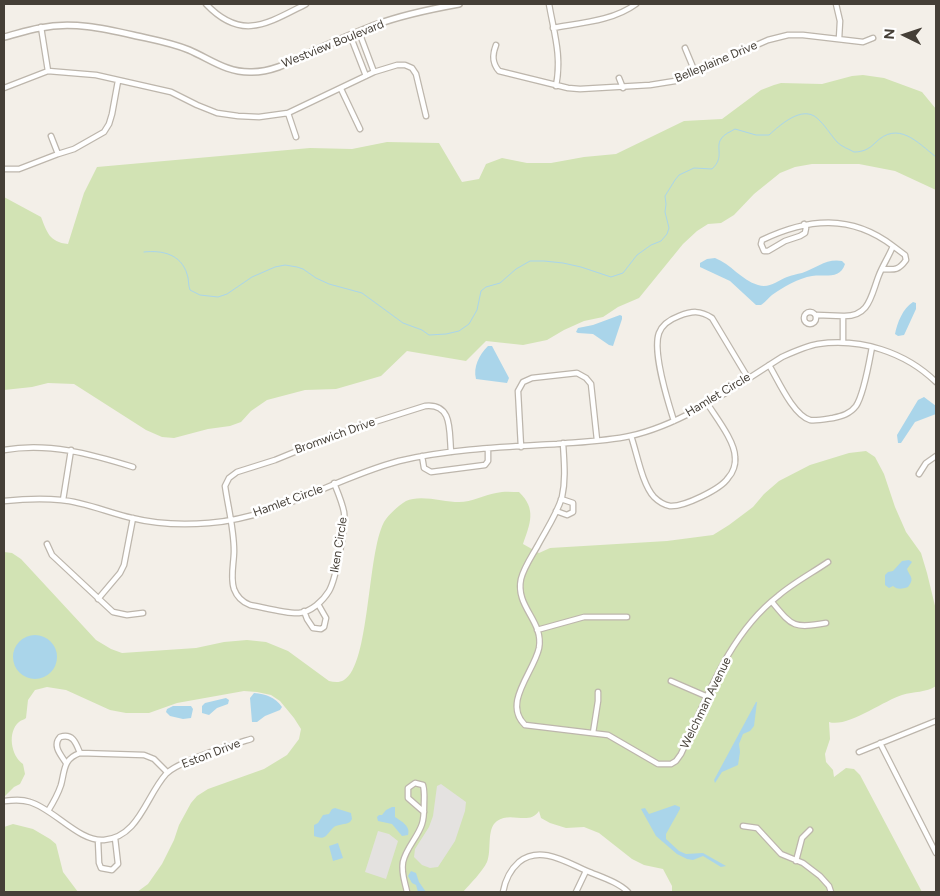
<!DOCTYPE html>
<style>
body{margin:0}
#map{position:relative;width:940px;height:896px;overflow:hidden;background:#f3efe8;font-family:Figtree,sans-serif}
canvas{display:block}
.frame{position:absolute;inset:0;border:5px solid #453f37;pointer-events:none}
.north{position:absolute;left:880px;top:10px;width:50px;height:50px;-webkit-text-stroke:4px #fff;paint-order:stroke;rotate:274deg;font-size:14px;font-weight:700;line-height:20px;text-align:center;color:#453f37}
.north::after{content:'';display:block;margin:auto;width:18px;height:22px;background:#453f37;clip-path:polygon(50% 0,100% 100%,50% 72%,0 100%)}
</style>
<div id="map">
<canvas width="940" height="896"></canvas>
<div class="frame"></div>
<div class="north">N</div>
</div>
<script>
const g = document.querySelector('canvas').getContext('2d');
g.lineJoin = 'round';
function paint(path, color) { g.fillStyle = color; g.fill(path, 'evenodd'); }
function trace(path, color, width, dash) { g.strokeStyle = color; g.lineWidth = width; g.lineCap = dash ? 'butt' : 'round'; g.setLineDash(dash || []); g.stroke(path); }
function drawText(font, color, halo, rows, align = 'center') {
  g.font = font + ' Figtree,sans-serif'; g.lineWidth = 5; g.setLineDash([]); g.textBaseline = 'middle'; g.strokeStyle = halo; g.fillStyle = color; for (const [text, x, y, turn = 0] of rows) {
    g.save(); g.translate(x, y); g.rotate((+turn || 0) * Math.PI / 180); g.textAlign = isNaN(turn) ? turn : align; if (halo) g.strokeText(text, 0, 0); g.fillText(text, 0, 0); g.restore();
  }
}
paint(new Path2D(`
 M863,75L884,78L922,92L936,109V190L895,171L859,164H812L795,167L780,173L754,194L734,215L721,223L708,224L697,231L683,244L639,298L618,307L603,317L584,321L564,330L547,340L523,345L486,341L466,361L407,351L381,376L336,389L305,390L267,400L251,411L241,422L230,426L208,429L174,438L162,437L146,430L74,384L48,383L32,387L4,390V197L41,217C47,232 49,242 68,244L84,193L97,167L310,148L352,149L387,142L439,143L462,182L479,179L486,164L502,158L527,163H551L584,157L616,154L684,121L722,119L761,90L774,85L781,83L822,84L852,76Z
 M866,451L875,457L884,474L895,507L906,532L921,553L927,573L936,610V686C926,693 914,691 902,695C883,701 847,728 829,722L830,739L825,754L826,762L833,770L834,777L846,768L854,769L860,775L922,892H672V886L663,869L644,865L632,859L599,833L584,827L566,828L550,823L541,818L539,811C529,826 511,811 497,821C486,829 492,850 487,862C483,871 470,884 463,892H137L148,884L162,864L174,840L179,825L191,803L197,796L208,789L264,769L287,755L299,739L301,729L294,718L280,701L271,695L257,692L244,691L177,703L149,713H126L110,710L66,690L47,687L35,690L28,700L26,718C24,720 21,720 19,722C7,732 11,756 23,764L25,774L20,784L14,787L4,797V552L12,553L21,559L96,640L111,649L122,653L196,648L224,642L247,640L266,642L288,651L329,681C334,682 339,683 344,680C370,665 367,554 384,522C389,514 398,506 406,501C420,494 444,502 459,502C472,502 484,495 496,493C504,491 512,492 519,492C537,509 530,524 523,544L539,553L550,548L667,541L713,535L729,525L753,507L764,494L779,481L810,465L849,453Z
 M13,824L33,829L50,839L56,844L63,872L78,892H4V827Z`), '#d2e3b4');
paint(new Path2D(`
 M441,784L466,802L465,811L455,841L438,867L430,868L422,865L414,857L415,849L429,827L433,816L437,786Z
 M378,831L389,834L398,841L386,879L365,872Z`), '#e4e2e0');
paint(new Path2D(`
 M715,258C731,264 741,280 758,285C769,289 777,281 787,277C792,275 797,274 802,273C816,268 827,258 842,261L845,264C840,280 825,274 812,276C799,278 783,287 772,295C768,298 766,302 761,305H756L730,281L700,267V263L707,259Z
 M913,302L916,303V309L905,333L904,335L898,336L895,334C897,323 903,308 913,302Z
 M620,315L622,316V319L613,346L609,345L593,334L578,333L576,332L578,328L593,325Z
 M488,346H492L509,378L507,383L476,379C473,367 479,355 488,346Z
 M924,397L936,406V414L915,422L901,443H898L897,435L918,400Z
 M909,560L912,562L907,569C910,577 915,578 908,587C902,589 898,590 893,586L889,588L885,585V575L888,572L893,571L902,561Z
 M13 657a22 22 0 1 1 44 0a22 22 0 1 1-44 0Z
 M254,693C266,694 275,697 282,707L280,710L265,716L257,722H252L250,698Z
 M226,698L229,700L228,704L217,708L209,715L202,713V706L205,703Z
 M756,702H757L754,726L750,731L743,734L739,744L740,752L738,765L722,772L715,783L714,780Z
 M173,706H191L193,709L191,718L183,719L170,716L166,712L167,709Z
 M675,805L680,807V809L666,834V839L679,851L686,854L703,853L726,866L721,867L703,856L693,860L687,859L677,854L656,836L641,809L645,808L649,814Z
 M392,807H395V817C401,821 411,826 408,835L402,836L392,824L378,821L377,817L379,815H382L386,810Z
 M335,808L351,813L352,819L350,822C345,825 338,824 334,827C326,834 327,841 314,836V825L318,823L323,815L329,814L332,809Z
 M338,843L343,858L333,861L329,846Z
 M411,871L416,873L419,882L426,892H418L416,885L412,883L408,876Z`), '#aad5ea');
trace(new Path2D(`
 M144,252C162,250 181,254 187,274C189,279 188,285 190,290L200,295L218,297L227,294L252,277L275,267L285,265L297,267L303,269L316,278L329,284L362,293L403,323L422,330L429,335L446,334L459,331L469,324L477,310L481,291L486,287L500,283L516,269L530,261H544L563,263L581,267L611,277L623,273L637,255L651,245L661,241L667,234L669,228L665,212L666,204L665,196L675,180L679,175L694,168L712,169C725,157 715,148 721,139C724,134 730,132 735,129L756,135H769C780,125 802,105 817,118C825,125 830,134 837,142C842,147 849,149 854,152C863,152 869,149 875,143C898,120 917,142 936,157`), '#aad5ea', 1);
const minor = new Path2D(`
 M206,4C242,42 268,23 306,4
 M549,4C554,33 562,56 556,86
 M836,4L840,21L839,39
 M41,27L48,71
 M553,28C580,23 613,21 636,4
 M359,32L374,72
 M350,35L366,76
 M496,45C492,55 492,63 499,71L568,88L580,89L650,85L675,81L768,40L788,35H803L863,42L873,38
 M685,48L695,72
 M619,78L623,88
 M4,88L48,71L96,75L171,92L197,105L217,113L238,116L259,117L288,113L374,72L397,65H405L412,68L416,74L426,116
 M341,89L360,129
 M288,113L296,137
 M51,136L58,154
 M4,169H19L58,154L74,149L104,132L109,124L112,114L118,81
 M804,224L806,228L805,233L800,236L785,241L768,251H764L761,244L762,240C808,218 851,214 893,246C889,256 883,265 879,275C871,295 870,317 843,316V342
 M883,269C895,270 899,270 906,260L905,255L893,246
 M804 318a6 6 0 1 1 12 0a6 6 0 1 1-12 0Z
 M817,315L843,316
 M769,365C778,380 793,415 810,420C816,421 826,419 833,418C842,416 850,414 856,406C864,394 869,363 872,347
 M674,421C668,402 652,352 659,333C662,325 671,319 679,316C692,311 700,310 712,318L748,378
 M631,436C637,453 642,484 654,497C658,501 665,505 670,506C684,507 721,489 728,478C733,473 736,464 735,457C735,441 715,416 707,403
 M563,443C564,461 566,479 562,497C557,514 546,530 538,545C532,556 524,567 521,579C515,607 544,621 539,648C534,672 502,703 525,725L608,735L658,764H671L676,761L681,754C707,698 728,635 778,596C793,583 812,573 828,562
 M521,447L518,391L523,382L532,378L577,373L586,378L591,384L597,440
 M4,450C48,442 91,454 133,467
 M422,456L424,468L431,472L485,465L488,461V449
 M919,474L926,463L936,456
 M334,483C338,493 342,502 344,512C346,526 336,579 329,591C323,601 311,612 299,613C287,614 262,607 250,605C242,602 237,597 234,589C230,577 234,563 234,551C234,529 228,507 225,486L229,478L237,472L275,460L346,431L425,406C453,403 449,431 451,452
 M63,500L71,450
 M4,501C23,499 42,498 61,500C85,502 109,513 132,518C156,524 184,525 209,523C277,518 334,478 399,461C450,449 504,447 557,444C581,442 607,441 630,436C684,424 736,386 782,357C793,352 806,346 818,344C861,338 905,352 936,382
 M556,511L567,515L573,512V503L561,499
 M47,544L52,555L113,612L127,615L143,613
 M98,599L120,573L124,565L133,518
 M772,602C792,626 793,629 826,623
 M304,611L307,619L313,628L321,629L324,627L326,618L318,604
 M537,630L584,617H627
 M671,681L708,697
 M593,733L598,701V692
 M880,743L936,853
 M859,752L936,721
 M66,763C61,755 52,746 60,737C73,733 76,743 80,753
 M4,801C13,800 21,799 30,802C54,809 79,842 104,840C139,837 146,796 166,774C178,761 232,745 251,739
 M48,811C53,803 58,794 61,785C65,770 63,759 80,753L144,755L154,759L167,772
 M743,826L757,828L781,854L803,863L820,876L829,886L831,892
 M98,840L99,863L101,868L112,870L118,864L115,838
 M796,861L802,838L810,830
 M407,892C405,882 401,873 403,862C406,848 418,837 422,824C424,818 424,811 424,805C424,798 425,792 423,785L415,783L408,788V798L424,812
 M503,892C505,881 510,870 519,862C540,845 566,862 587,871C601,877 618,882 628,892
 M576,892L586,871`);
const tertiary = new Path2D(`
 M4,37C16,34 28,30 40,28C73,21 106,29 137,36C155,40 172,43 189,50C210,59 227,73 252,72C275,72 296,59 316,50C335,41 355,33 375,25C402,15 431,9 459,4`);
trace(minor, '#bdb6ac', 7);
trace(tertiary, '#bdb6ac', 8);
trace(minor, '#fff', 4.5);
trace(tertiary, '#fff', 5);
drawText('12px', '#453f37', '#fff', [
 ["Westview Boulevard",333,44,-22],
 ["Belleplaine Drive",716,62,-23],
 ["Hamlet Circle",718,395,-31],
 ["Bromwich Drive",335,436,-20],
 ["Hamlet Circle",288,501,-20],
 ["Iken Circle",339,545,-81],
 ["Welchman Avenue",706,703,-64],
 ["Eston Drive",211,754,-21]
]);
</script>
